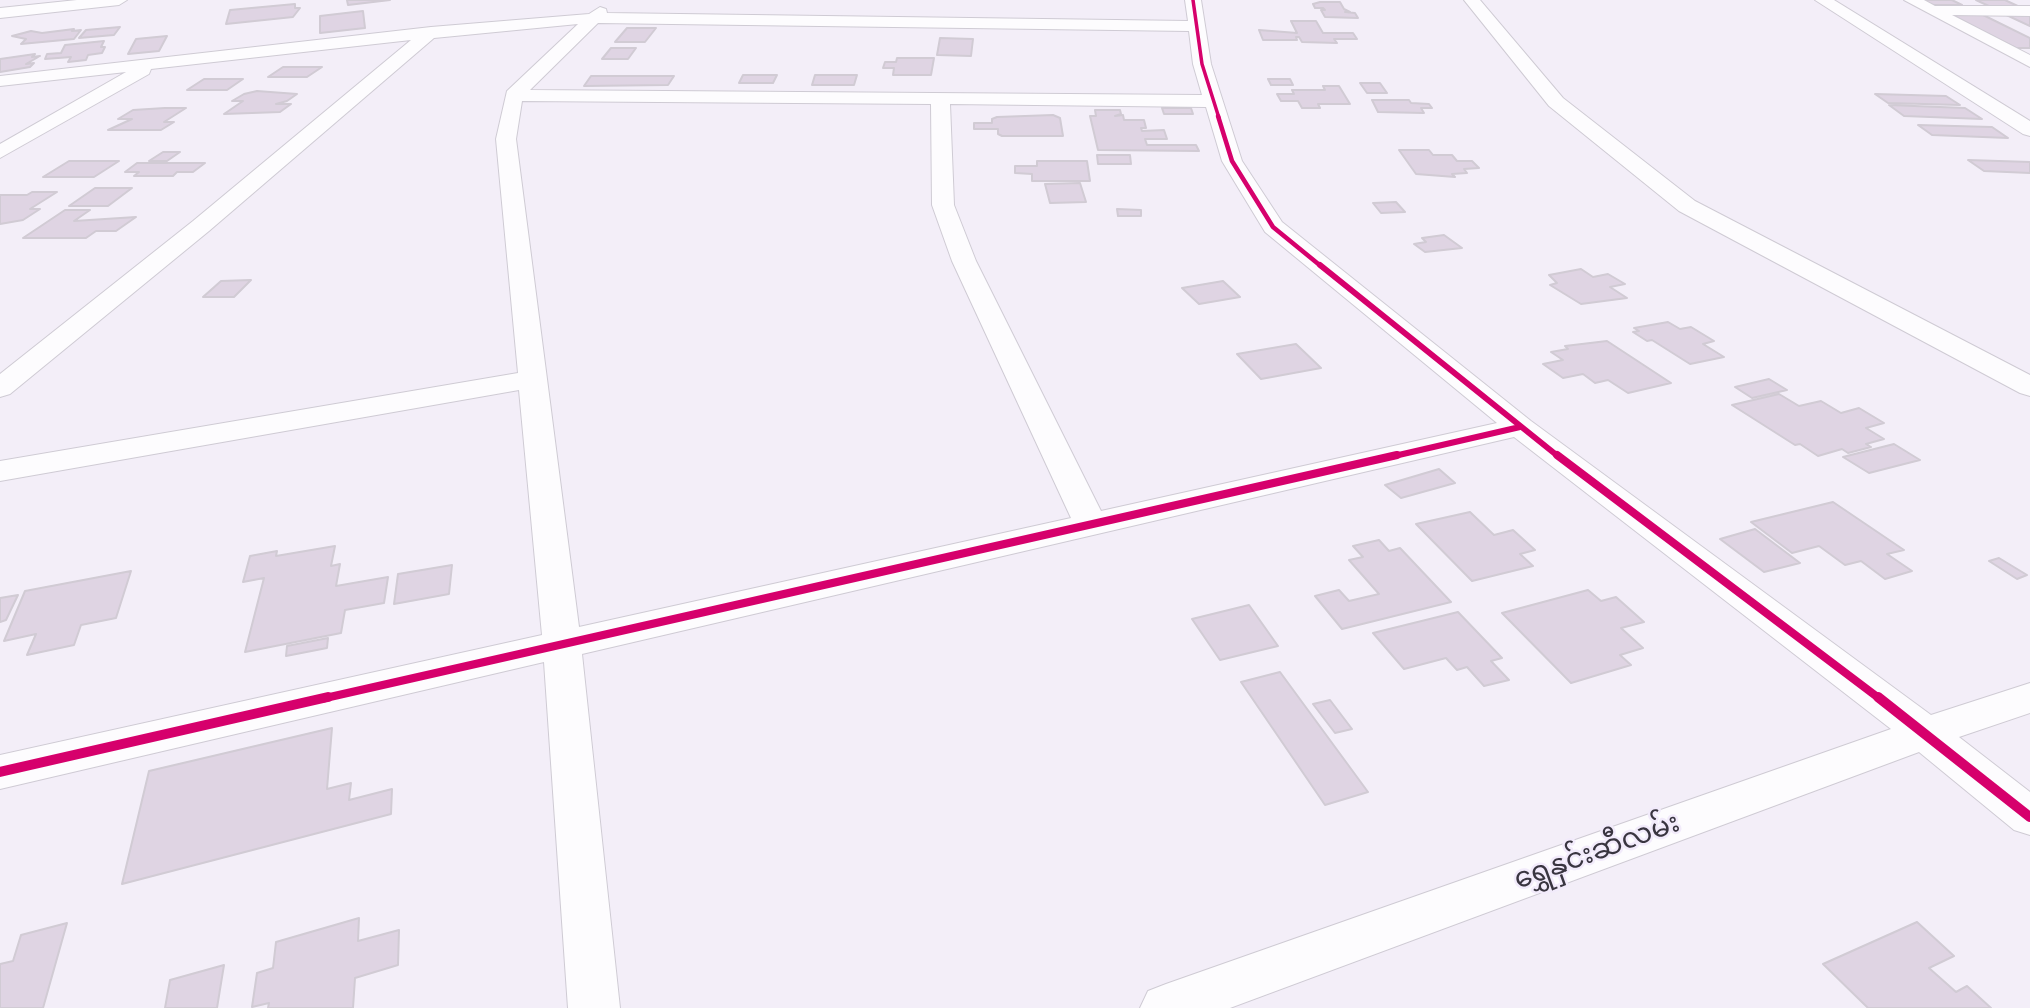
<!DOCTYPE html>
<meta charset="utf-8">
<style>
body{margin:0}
canvas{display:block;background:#f3eef8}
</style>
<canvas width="2030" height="1008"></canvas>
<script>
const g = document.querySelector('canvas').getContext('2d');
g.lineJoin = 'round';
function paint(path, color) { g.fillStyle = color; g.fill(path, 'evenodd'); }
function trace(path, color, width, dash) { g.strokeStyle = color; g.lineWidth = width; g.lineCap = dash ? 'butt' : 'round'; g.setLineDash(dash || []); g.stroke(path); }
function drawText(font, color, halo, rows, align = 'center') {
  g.font = font + ' "Space Grotesk","Noto Sans Myanmar",sans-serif'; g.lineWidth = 5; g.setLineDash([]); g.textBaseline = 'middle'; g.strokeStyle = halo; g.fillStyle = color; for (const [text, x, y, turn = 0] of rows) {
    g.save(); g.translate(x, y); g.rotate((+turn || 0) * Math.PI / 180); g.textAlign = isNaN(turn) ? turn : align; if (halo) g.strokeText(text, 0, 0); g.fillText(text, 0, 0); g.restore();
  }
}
const building = new Path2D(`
 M347,0H390L348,5Z
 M1922,0H1952L1962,5H1932Z
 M1976,0H2005L2022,8L1991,7Z
 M1320,2H1340L1344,9L1350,12H1345L1355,13L1358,18L1325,17L1321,10H1325L1323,8H1315L1313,4Z
 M295,4V8H300L293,17L226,24L230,10Z
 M363,11L365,28L320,33V16Z
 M1944,12H1977L2030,38V48H2016Z
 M2000,12L2030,13V26Z
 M1291,21H1316L1323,33H1353L1357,39H1334L1337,43L1302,42L1299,37H1296L1297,40H1263L1259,30L1297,33Z
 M120,27L114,35L79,38L86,30Z
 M627,28H656L645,42H615Z
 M74,29L72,31L81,30L74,39L21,44L26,39L12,36L31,31L42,33Z
 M167,36L159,51L128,54L136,39Z
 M940,38L973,39L971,56L937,55Z
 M104,41L101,47H105L102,53L88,55L86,60L68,62L71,57L45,59L47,54L61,53L65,45Z
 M611,48H636L628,59H602Z
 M35,54L32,57L40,56L26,64L34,63L30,67L0,72V59Z
 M897,58H934L931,75H893L894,68H883L885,62H896Z
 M283,67H322L307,77H268Z
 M743,75H777L773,83H739Z
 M815,75H857L854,85H812Z
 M591,76H674L668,85L584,86Z
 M204,79H243L227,90H187Z
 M1268,79H1290L1293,85H1271Z
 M1360,83H1380L1387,93H1367Z
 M1323,86H1339L1350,104H1318L1320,108H1302L1298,101H1281L1277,94H1294L1292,90H1325Z
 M257,91L297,94L287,101L276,104H291L280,112L224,114L243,101H232L244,94Z
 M1875,94L1946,96L1960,105L1888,103Z
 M1372,100H1409L1411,103L1429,104L1432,108H1421L1424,113L1378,112Z
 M1889,105L1965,108L1982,119L1904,116Z
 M165,108H186L164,122H174L161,130H108L132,119H118L133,110Z
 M1162,108H1191L1193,114H1164Z
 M1095,110H1120L1121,114L1115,116L1123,115L1124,120H1144L1146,128H1141L1142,131L1164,130L1167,139H1145L1147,145H1196L1199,151L1098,150L1090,116H1096Z
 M1053,115L1060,118L1063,136H1002L998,134V129H974V123H992V119L997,117Z
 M1918,125L1992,127L2008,138L1932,135Z
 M1399,150H1429L1433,155H1452L1457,161H1472L1479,168L1464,169L1467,173L1452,174L1455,177L1416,174Z
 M163,152H180L167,161H149Z
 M1097,155H1130L1131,164H1098Z
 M1968,160L2030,162V173L1984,171Z
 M69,161H119L94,177H43Z
 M1037,161H1087L1090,181H1032V174L1015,173V166H1037Z
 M137,163H205L193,172H177L173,176H134L139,172H125Z
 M1080,183L1086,202L1050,203L1045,184Z
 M95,188H132L108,206H69Z
 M32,192H57L30,209H40L23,220L0,224V195H27Z
 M1396,202L1405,212L1381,213L1373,203Z
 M1117,209L1141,210V216H1118Z
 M65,210H90L74,221L136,217L116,231H96L86,238H23Z
 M1444,235L1462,248L1425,252L1414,244L1426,242L1422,238Z
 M1581,269L1593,277L1608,274L1625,284L1610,287L1627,298L1581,304L1550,285L1557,283L1549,275Z
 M251,280L234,297H203L221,281Z
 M1223,281L1240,297L1199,304L1182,288Z
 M1668,322L1680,329L1691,327L1714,341L1703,344L1724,357L1690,364L1652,340L1647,341L1633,332L1639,331L1634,328Z
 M1607,341L1671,383L1628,393L1608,380L1595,383L1583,374L1563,378L1543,364L1563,360L1551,352L1568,349L1565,346Z
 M1296,344L1321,368L1261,379L1237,354Z
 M1769,379L1787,390L1752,398L1735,387Z
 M1779,394L1799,406L1821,401L1841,413L1859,408L1884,423L1866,428L1884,439L1866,444L1871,447L1848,453L1842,449L1818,456L1800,444L1795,445L1732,405Z
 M1894,444L1920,460L1869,473L1843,457Z
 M1439,469L1455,483L1401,498L1385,485Z
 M1833,502L1904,550L1887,554L1912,571L1885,579L1861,561L1845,565L1819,546L1792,553L1751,522Z
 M1470,512L1494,535L1513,530L1535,550L1520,554L1533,566L1472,581L1416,524Z
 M1755,529L1800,563L1764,572L1720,539Z
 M1379,540L1389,551L1400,548L1451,602L1342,629L1315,596L1339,590L1349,601L1379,594L1349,560L1363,557L1353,546Z
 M335,546L331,566L340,564L336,586L388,577L384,603L345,610L341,633L245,652L264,578L243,582L250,556L277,551L276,556Z
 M1999,558L2027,575L2017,579L1989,561Z
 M452,565L449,594L394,604L398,574Z
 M131,571L116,618L81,625L74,645L27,655L36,634L4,641L25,591Z
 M1588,590L1601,601L1616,597L1644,622L1621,628L1643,648L1620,655L1631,665L1571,683L1502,613Z
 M18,595L6,620L0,622V598Z
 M1249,605L1278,646L1220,660L1192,619Z
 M1458,612L1502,658L1491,661L1509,680L1484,686L1467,667L1457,670L1446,658L1404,669L1373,633Z
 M328,638L327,648L286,656L287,646Z
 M1280,672L1368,792L1325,805L1241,682Z
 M1330,700L1352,729L1335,733L1313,704Z
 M332,728L327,789L351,783L349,800L392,789L391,814L122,884L149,771Z
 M359,918L358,941L399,930L398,965L355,978L353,1008H268L269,1003L252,1007L257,973L273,968L276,942Z
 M1917,922L1954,956L1929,968L1956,992L1967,986L1991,1008H1868L1823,964Z
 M67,923L43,1008H0V964L13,961L21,935Z
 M224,965L217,1008H165L170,980Z`);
paint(building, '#dfd4e3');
trace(building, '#d1cbd4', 2);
const minor = new Path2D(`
 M77,0H127L119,5L0,18V8Z
 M1185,0H1201L1211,64L1242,161L1282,222L1531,421L1931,715L2030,683V713L1959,737L2030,792V835L2014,830L1919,752L1230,1008H1140L1148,991L1166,984L1891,729L1514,437L582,654L620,1008H568L544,662L0,789V755L542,635L519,390L0,481V461L518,373L496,139L507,91L578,24L434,38L209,231L10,394L0,397V374L193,221L411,40L151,69L149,74L0,158V144L126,72L0,86V76L431,27L589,14L600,7L606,9L607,13L1188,21ZM598,23L1189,31L1193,64L1202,95L530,90ZM522,101L931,104L932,205L952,261L1071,518L579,627L516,139ZM950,104L1206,107L1222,161L1265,232L1497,423L1101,511L976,261L954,205Z
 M1464,0H1480L1563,98L1695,201L2030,375V396L2020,393L1679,211L1549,106Z
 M1815,0H1834L2030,121V136L2023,134Z
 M1904,0H1924L1935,6H2030V16L1952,15L2030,55V67Z`);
trace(minor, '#cfcbd4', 2);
paint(minor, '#fdfcfe');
trace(new Path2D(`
 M1193,0L1202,64L1219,118`), '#d6006c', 3.5);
trace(new Path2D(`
 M1218,116L1232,161L1273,227L1322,267`), '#d6006c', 4.5);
trace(new Path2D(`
 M1320,265L1559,457
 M1390,457L1520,427`), '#d6006c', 6);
trace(new Path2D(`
 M1557,455L1880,699
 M321,699L1397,455`), '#d6006c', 8);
trace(new Path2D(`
 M1878,697L2030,817
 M0,772L328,697`), '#d6006c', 10);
drawText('28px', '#393540', '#f2ebfb', [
 ["ရွှေနှင်းဆီလမ်း",1597,852,-20]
]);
</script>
